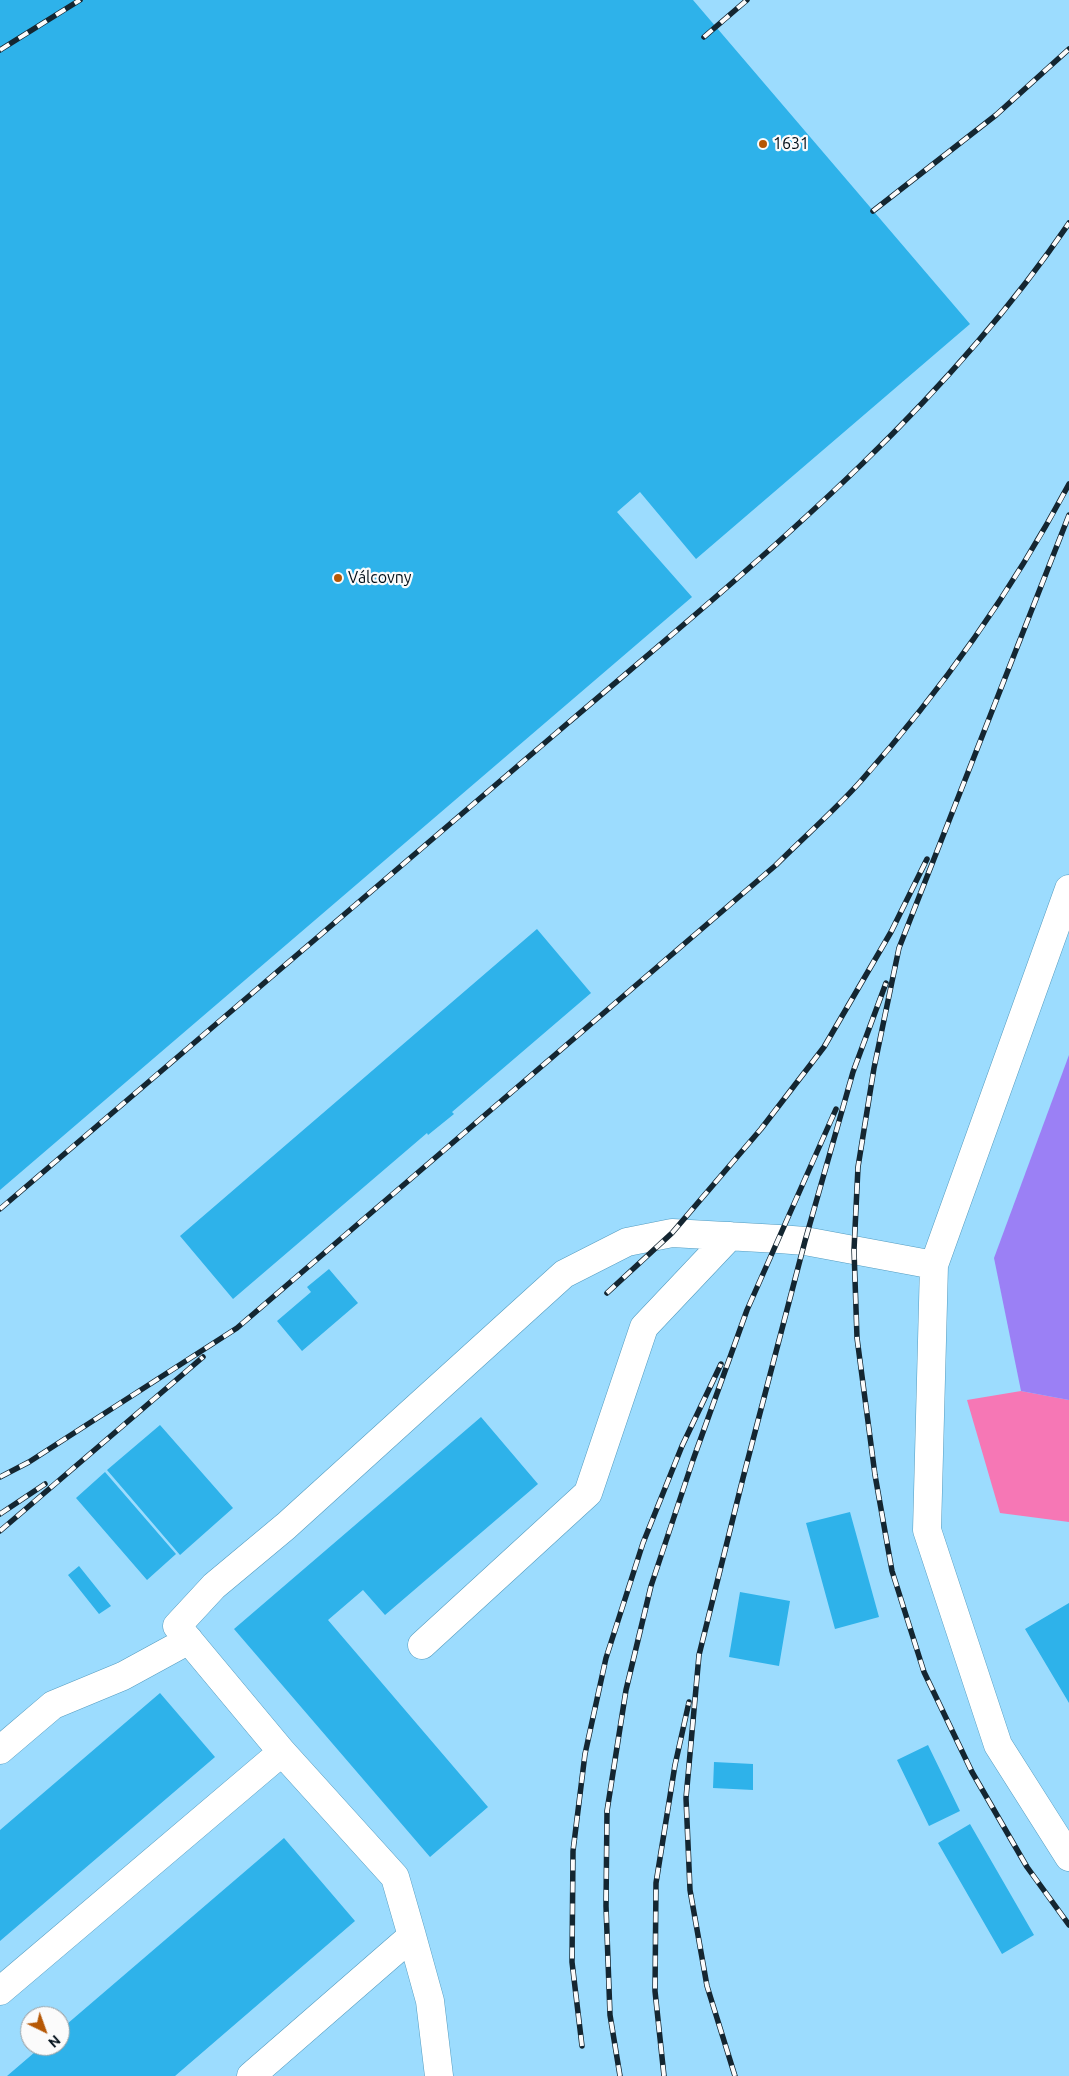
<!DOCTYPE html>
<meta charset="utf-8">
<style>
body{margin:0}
#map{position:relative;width:1069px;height:2076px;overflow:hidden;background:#b7e1f8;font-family:Ubuntu,sans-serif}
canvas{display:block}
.north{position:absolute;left:20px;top:2006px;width:50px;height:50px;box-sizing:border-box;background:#fbfbfb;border:1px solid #979ca0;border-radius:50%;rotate:138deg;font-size:14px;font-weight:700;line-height:20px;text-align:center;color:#000e18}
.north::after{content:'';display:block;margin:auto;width:18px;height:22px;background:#b65805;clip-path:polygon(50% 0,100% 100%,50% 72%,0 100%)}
</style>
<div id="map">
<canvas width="1069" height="2076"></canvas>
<div class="north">N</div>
</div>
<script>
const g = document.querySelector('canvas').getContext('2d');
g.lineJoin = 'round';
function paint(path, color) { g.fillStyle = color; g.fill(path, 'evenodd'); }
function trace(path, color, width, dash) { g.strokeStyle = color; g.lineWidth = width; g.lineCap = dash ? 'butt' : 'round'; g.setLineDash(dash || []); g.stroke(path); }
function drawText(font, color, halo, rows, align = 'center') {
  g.font = font + ' Ubuntu,sans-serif'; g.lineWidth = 4.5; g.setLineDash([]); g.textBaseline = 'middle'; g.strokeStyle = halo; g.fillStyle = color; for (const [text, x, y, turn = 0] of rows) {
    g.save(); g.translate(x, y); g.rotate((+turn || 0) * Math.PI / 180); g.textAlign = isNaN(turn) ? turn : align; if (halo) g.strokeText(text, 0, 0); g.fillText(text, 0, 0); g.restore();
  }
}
paint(new Path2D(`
 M0,0H1069V2076H0ZM30,2016H60V2046H30Z`), '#9cdcfe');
paint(new Path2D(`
 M1021,1391L1069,1400V1522L1000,1513L967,1400Z`), '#f677b5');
paint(new Path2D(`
 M1069,1055V1400L1021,1391L994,1258Z`), '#9b80f5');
paint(new Path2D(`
 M0,0H693L970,324L696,559L640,492L617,512L692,597L0,1190Z
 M537,929L591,993L452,1112L454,1114L428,1135L427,1133L233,1299L180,1236Z
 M329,1269L358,1303L302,1351L277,1321L311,1292L307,1287Z
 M481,1417L538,1484L385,1615L363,1590L328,1620L488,1807L430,1857L234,1629Z
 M160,1425L233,1508L180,1555L107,1470Z
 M105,1472L176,1554L147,1580L76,1498Z
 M850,1512L879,1617L835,1629L806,1523Z
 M79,1566L111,1606L99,1614L68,1575Z
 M740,1592L790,1601L779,1666L729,1657Z
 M1069,1603V1703L1025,1629Z
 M160,1693L215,1757L0,1941V1830Z
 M928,1745L960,1811L929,1826L897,1760Z
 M714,1762L753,1764V1790L713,1788Z
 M970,1824L1034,1935L1002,1954L938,1843Z
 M284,1838L355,1921L175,2076H7L42,2046H60V2030Z`), '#2eb2ea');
const minor = new Path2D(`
 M1069,889L934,1265L927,1530L998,1745L1069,1857
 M422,1645L588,1493L644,1327L730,1236
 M0,1750L53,1705L123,1676L189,1640
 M282,1752L177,1626L214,1586L286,1526L564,1274L627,1242L672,1233L779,1239L805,1241L934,1265
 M0,1991L282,1752L395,1877L412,1936
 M251,2076L412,1936L430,2001L439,2076`);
trace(minor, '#549cc0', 29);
trace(minor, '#fff', 28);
const rail = new Path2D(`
 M704,37L747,0
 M0,50L80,0
 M873,211L996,115L1069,49
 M1069,515L899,948L874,1068L858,1167L854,1250L857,1338L875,1475L892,1571L924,1672L972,1772L1027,1867L1069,1925
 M0,1209C189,1047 379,885 568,723C747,570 936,419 1069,223
 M607,1293L672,1233L761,1129L824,1047L891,932L927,859
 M0,1477L29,1462L237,1328L776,865C804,837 834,811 860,782C941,691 1012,591 1069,484
 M0,1514L45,1484
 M0,1531L203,1357
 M582,2046L572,1962L573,1851L585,1754L606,1658L643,1543L682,1446L721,1364
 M620,2076L610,2015L606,1906L607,1811L626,1690L651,1586L693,1460L747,1310L836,1109
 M664,2076L655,1991L656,1883L675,1765L689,1702
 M735,2076L707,1986L690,1890L686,1798L699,1655L743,1478L805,1241L853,1072L886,983`);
trace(rail, '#142631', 5.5);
trace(rail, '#fbfbfb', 4, [11]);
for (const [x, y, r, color] of [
 [763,144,5,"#b65805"],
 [338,578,5,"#b65805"]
]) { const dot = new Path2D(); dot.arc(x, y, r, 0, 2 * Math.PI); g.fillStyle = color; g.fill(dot); trace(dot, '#fbfbfb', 2); }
drawText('16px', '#000e18', '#fbfbfb', [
 ["1631",773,144],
 ["Válcovny",348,578]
], 'left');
</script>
